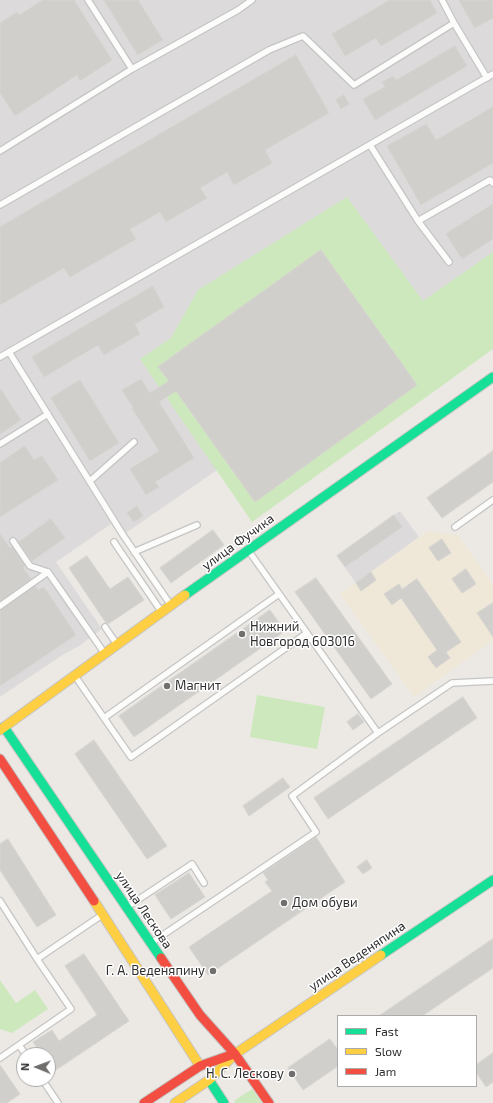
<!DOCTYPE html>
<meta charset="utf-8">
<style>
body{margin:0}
#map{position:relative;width:493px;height:1103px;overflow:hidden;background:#ece9e4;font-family:"Exo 2",sans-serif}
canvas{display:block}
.legend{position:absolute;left:337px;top:1015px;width:140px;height:72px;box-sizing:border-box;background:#fff;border:1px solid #ababab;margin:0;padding:5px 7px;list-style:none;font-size:12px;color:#2e2e2e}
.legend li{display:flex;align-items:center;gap:8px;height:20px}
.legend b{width:20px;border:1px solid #ababab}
.north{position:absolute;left:16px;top:1047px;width:40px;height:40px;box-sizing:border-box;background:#fff;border:1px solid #ababab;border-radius:50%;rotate:271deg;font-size:11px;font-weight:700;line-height:16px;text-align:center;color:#2e2e2e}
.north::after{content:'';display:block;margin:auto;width:14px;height:18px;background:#706f6e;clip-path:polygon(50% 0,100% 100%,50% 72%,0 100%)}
</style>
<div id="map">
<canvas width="493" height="1103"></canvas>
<ul class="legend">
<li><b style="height:5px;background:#16e098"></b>Fast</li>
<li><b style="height:5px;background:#ffcf43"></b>Slow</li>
<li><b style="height:5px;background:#f24e42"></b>Jam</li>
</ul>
<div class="north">N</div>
</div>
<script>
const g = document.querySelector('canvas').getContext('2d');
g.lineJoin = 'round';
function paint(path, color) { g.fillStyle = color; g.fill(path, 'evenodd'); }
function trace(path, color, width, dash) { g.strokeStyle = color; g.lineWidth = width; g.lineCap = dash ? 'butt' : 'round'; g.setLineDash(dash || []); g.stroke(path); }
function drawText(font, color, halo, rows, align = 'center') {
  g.font = font + ' "Exo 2",sans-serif'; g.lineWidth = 3; g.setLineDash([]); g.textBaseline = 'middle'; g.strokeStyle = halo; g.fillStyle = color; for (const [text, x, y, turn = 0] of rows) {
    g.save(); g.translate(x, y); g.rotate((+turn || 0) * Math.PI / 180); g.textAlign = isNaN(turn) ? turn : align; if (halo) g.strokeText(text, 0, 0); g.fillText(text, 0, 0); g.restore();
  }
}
paint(new Path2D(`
 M0,0H493V252L423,301L198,290L171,338L141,359L217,470L120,537L111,524L56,562L102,629L79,646L64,654L0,697Z
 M400,511L419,537L356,583L337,556Z`), '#dcdadb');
paint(new Path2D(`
 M428,531L458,535L493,584V640L414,697L340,594Z`), '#efe8d9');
paint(new Path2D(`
 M347,197L423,301L493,252V349L252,522L140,359L171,338L198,290Z
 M257,695L325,707L317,749L250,737Z
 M0,980L16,1003L35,990L48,1009L12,1033L0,1029Z
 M252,1089L262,1103H235L234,1101Z`), '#cce8bc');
const building = new Path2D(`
 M43,0H74L112,60L80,81L77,75L15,116L0,93V23L17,12L19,15Z
 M104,0H138L163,40L138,55Z
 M390,0H430L437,13L381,46L376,38L345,56L332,34Z
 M459,0H493V18L475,28Z
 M455,46L467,66L375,120L363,99L385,87L382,82L393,76L396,80Z
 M296,55L329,113L265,150L272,163L234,185L227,172L200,188L207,198L166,222L160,212L130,229L136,239L70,277L64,268L0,305V227Z
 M344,95L349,104L341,109L336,100Z
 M493,107V163L421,205L387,146L426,124L436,140Z
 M493,204V239L462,259L446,234Z
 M321,250L417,385L255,502L176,391L159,402L194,458L155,482L159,487L146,495L130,469L159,451L132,408L133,407L122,390L141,379L150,393L169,381L158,367Z
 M153,286L164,307L135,324L140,334L104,355L98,345L44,377L32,357Z
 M80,380L119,443L90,461L51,398Z
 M0,388L21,420L0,434Z
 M25,446L34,460L42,456L58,480L0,517V463Z
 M493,451V482L442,518L427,498Z
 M137,506L143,516L134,522L127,513Z
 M394,515L402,527L345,567L337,556Z
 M51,519L65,538L32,561L19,542Z
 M213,530L224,545L171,583L160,568Z
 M0,534L10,548L12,547L25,566L23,568L31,579L0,601Z
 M442,539L451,553L438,561L429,548Z
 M87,556L110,589L128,577L144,600L108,624L106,623L69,568Z
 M466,569L476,584L462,593L452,579Z
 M371,572L376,580L361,591L356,583Z
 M316,578L392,684L371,699L295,592Z
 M417,579L461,642L446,652L450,658L436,668L428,657L437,650L401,598L392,605L384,594L399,584L402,589Z
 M35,586L38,590L44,587L76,635L0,686V610Z
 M493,603V637L477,613Z
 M270,610L285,631L134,737L119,716Z
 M463,697L477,718L328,819L314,798Z
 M358,714L364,722L353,730L347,722Z
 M94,740L167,846L147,859L75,754Z
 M283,778L290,787L249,816L243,806Z
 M316,837L345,882L208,975L189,947L272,891L265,882L268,880L263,873Z
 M8,839L56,915L37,927L0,870V844Z
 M367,860L372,868L363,874L357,867Z
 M189,873L205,897L171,919L155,895Z
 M493,939V968L422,1016H379Z
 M84,954L129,1021L53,1072L48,1064V1055H42L33,1042L52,1030L59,1041L97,1015L65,966Z
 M330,1039L338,1050V1066L303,1090L288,1068Z
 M493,1053V1082L486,1087L476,1072V1065Z
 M0,1065L20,1094L7,1103H0Z`);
paint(building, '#d1cfcb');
trace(building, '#d7d5d0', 1);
const lane = new Path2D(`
 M88,0L132,69
 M442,0L454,23
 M370,145L418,221L449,262
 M0,151L132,69L238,10L252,0
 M0,205L269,50L303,36L354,85L454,23L487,78
 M418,221L490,180L493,183
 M9,352L123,535L170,604
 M0,357L493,74
 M0,444L48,414
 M90,481L134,442
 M455,527L493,500
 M13,541L30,566L48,572L105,654
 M114,542L161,611
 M248,550L378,733
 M134,552L197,525
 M0,606L48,572
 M105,627L116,643
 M75,676L131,757L307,633
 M104,718L279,594
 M0,901L37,959
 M127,907L192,864L204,883
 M151,943L316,832L292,796L378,733L452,683L493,681
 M19,1045L26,1055
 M0,1058L71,1009L37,959L102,915
 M42,1079L58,1103`);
const fast = new Path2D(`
 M185,595L493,377
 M4,727L161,958
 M381,955L493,880
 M209,1080L224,1103`);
const slow = new Path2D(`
 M0,730L185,595
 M94,901L200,1066
 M175,1103L209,1080L235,1054L381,955`);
const jam = new Path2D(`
 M0,759L94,901
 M161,958L200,1015L235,1054L269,1103
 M144,1103L200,1066L231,1055`);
trace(lane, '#c5c5c5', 8);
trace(fast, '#c5c5c5', 11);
trace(slow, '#c5c5c5', 11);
trace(jam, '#c5c5c5', 11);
trace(lane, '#fcfcfb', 5.5);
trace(fast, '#16e098', 9);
trace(slow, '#ffcf43', 9);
trace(jam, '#f24e42', 9);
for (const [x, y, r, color] of [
 [242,634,4,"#706f6e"],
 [167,686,4,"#706f6e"],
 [284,903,4,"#706f6e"],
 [213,971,4,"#706f6e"],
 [292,1074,4,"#706f6e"]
]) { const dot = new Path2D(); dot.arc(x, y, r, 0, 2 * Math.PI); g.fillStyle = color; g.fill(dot); trace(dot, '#fff', 1.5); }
drawText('13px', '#2e2e2e', '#fff', [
 ["улица Фучика",238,542,-36],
 ["улица Лескова",144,910,56],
 ["улица Веденяпина",357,956,-34]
]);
drawText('13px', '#2e2e2e', '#fff', [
 ["Нижний",250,627],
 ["Новгород 603016",250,642],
 ["Магнит",175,686],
 ["Дом обуви",292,903],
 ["Г. А. Веденяпину",205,971,"right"],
 ["Н. С. Лескову",284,1074,"right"]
], 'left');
</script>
